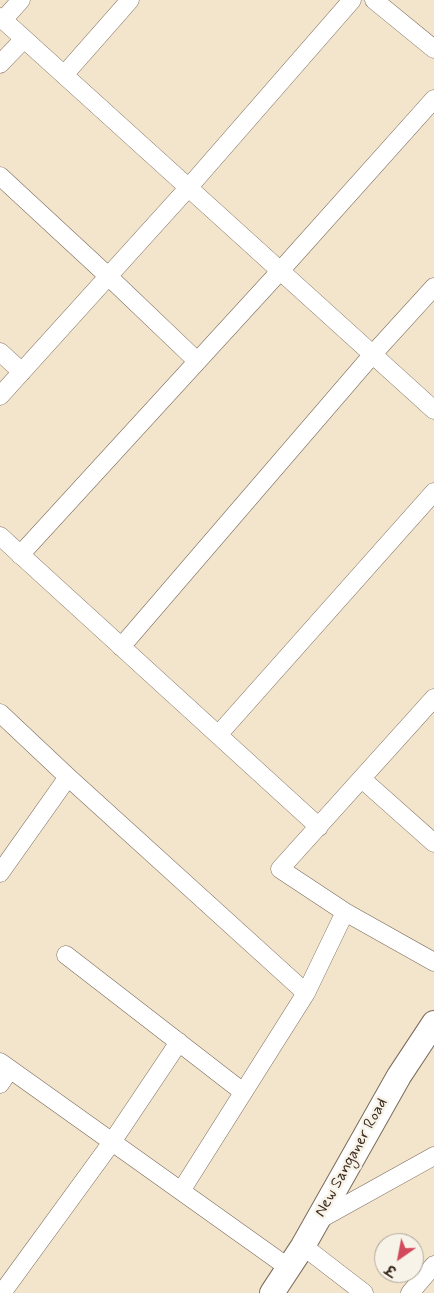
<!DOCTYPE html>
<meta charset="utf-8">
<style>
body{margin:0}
#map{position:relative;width:434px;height:1293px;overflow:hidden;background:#f2e5cc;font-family:Mynerve,"Playpen Sans Deva",sans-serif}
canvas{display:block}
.north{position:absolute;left:374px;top:1233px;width:50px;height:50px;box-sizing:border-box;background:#f7f3e8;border:1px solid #aca397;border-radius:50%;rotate:213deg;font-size:14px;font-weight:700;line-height:20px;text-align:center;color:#3b2a1e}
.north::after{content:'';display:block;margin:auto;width:18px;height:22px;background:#d1495b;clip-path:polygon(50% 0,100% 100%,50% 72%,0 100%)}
</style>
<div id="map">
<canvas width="434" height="1293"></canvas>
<div class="north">उ</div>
</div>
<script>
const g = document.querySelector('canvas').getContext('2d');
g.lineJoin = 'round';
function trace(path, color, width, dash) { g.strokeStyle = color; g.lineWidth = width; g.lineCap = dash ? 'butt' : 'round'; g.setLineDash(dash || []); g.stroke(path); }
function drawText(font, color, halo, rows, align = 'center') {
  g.font = font + ' Mynerve,sans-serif'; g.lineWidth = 5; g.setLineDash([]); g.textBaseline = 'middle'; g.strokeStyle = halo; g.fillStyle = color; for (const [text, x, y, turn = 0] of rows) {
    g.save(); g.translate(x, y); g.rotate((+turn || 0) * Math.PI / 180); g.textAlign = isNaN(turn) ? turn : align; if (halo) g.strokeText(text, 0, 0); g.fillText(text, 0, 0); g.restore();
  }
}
const street = new Path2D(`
 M374,0L434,49
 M0,17L434,410
 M3,20L21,0
 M0,64L24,39
 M64,75L130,0
 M0,176L108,276L197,361
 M0,352L22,372
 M0,396L189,187L352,0
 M0,536L319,827
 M20,555L281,270L434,99
 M121,647L373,354L434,287
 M434,698L280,869L345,912L434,962
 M0,713L68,777L306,993
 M218,735L434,492
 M362,779L434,843
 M0,873L68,777
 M66,955L243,1092
 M0,1062L289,1268
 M0,1084L10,1069
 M181,1191L306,993L345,912
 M317,1221L434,1156
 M303,1246L364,1293
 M2,1293L112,1142L179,1042
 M410,1293L434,1265`);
const secondary = new Path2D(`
 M272,1293L303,1246L399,1076L434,1023`);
trace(street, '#7b6b5b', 19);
trace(secondary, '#7b6b5b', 26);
trace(street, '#fff', 18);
trace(secondary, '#fff', 24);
drawText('16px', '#3b2a1e', '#f7f3e8', [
 ["New Sanganer Road",352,1158,-61]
]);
</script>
